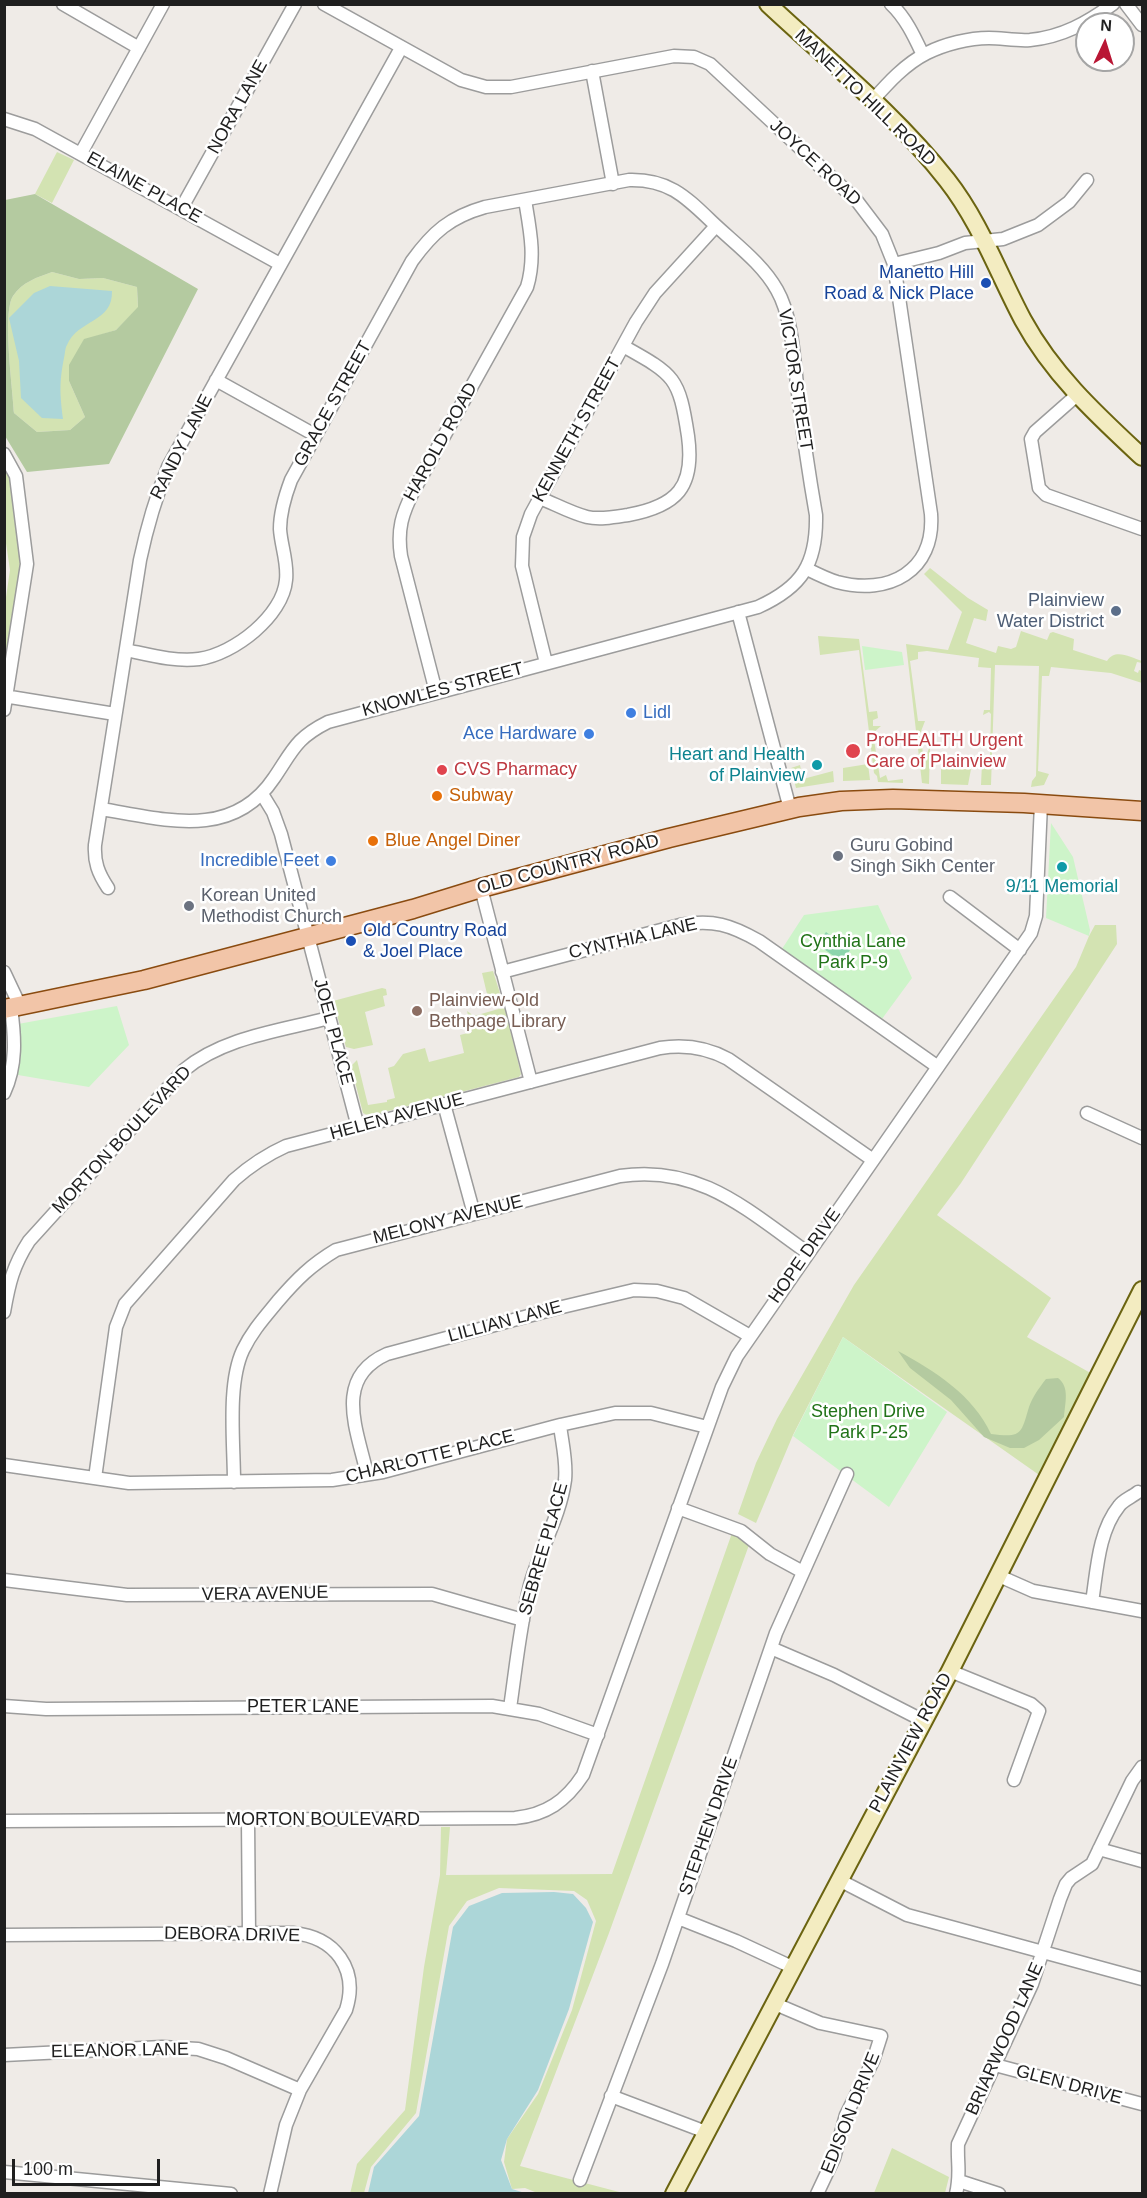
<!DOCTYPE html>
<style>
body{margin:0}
#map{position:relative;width:1147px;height:2198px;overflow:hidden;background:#efebe7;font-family:Arial,sans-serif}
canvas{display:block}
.frame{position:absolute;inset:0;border:6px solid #1f1f1f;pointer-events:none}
.north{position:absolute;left:1075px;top:12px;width:60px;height:60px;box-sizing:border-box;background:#fff;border:2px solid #a5a5a5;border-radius:50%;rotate:4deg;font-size:16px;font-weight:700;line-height:24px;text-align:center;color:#1f1f1f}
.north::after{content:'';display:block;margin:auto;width:21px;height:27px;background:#b91634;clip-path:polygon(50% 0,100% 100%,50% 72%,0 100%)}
.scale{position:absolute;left:12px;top:2159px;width:148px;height:27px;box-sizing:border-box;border:3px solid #1f1f1f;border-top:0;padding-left:8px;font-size:18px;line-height:21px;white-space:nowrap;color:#1f1f1f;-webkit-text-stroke:4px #fff;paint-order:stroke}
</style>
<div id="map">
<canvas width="1147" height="2198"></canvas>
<div class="frame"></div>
<div class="north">N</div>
<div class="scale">100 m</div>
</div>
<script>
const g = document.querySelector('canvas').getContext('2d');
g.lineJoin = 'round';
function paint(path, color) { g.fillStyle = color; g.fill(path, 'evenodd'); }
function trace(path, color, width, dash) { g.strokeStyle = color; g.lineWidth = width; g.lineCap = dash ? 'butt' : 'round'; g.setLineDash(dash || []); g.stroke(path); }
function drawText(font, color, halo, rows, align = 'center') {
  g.font = font + ' Arial,sans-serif'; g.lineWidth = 5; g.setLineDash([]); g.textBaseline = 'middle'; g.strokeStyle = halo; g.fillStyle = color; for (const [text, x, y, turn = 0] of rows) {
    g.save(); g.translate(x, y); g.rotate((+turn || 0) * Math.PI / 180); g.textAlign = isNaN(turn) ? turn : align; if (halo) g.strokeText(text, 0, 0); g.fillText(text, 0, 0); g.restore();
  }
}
paint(new Path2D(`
 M57,152L74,160L52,203L35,194Z
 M52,272L79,279L103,278L137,287L138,308L116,330L84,340L69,381L85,417L70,430L37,432L14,413C13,390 2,313 13,296C22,282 38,277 52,272Z
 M5,461L12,484L22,567L4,678L5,604L10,570L4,530Z
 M930,568L968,598L988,610L986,621L974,618L966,643L996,653L998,646L1011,649L1016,647L1021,631L1047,640L1050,633L1053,632L1074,639L1073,650L1107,661C1115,648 1130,657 1142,661V663L1137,662L1134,671L1138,673L1139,670L1142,671V683L1111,673L1051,667L1049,676H1042L1038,771L1049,774L1044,785L1031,787L1032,781L1036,776L1039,666L995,665L991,785H981L982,763L990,755L991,714L989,712L983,715L984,710H990L991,668L978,667L979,658L927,651L918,652V659L910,661L918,721H925L920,734L923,753L927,754L929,748L930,749L929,784L922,783L906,644L948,650L962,612L924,574Z
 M818,636L859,639L869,712L877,711L878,718L873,720V726H881L873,733L880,778L886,775L888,781L903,779V783L878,782L877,776L874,773L859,650L820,655Z
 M868,764L870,780L843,781V768Z
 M800,765L803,779L833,771L834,782L796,788L791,768Z
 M941,768L971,769L968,785L941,784Z
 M1095,925H1116L1117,944L961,1183L937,1215L1051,1298L1027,1337L1094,1375L1042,1477L843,1337L793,1435L756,1523L738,1514L756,1463L777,1419L854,1285L1076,967L1089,936Z
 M493,971L503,1003L495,1007L488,998L482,973Z
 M382,988L386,989L387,995L383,996L385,1006L365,1012L373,1045L354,1049L346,1047L333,1001Z
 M502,1008L505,1009L521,1074L519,1077L369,1116L363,1113L351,1066L357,1060L368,1105L387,1102V1100L395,1098L388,1068L394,1066L403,1054L425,1048L429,1062L464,1053L460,1035L472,1032L467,1011L474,1016Z
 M732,1533L749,1545L609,1933L520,2166L623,2193L540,2194L525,2188L512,2189L504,2162L507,2139L538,2094L572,2010L596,1921L587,1900L574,1891L499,1888L467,1901L449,1926L416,2113L371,2167L364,2193L350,2194L357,2164L405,2110L424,1967L440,1875L441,1827H450L446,1875L612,1874Z
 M892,2148L949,2177L945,2193H874Z`), '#d3e3b2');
paint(new Path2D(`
 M35,194L198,289L109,464L27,472L5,436V200ZM52,272L79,279L103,278L137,287L138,307L116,330L84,339L69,365V381L85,417L70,430L37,432L14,413C13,390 2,313 13,296C22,282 38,277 52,272Z
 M898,1351C935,1371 973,1395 991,1434C1022,1438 1021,1434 1029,1407C1033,1396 1039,1388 1046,1379L1058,1378C1070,1387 1065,1403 1064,1417L1039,1440L1024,1448H1010L984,1437L951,1400L910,1368Z`), '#b4caa0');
paint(new Path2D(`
 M862,646L902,652L904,665L865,670Z
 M1051,823L1073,857L1090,930L1089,936L1046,918Z
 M878,905L912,978L879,1023L780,952L804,915Z
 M117,1006L129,1045L89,1087L18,1075V1024Z
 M843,1337L947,1412L889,1507L793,1436Z`), '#cdf4c9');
paint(new Path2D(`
 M826,932L850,950L842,962L817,944Z`), '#8dd5ac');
paint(new Path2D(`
 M50,286L112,291C113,323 78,319 67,345C65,348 65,354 64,358C59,383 60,394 63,419L42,418L21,398L19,361L9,318L34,293Z
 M554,1892L573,1894L586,1908L593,1922L569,2009L538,2090L507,2139L501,2160L512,2189L525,2193H368L374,2167L419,2116L453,1927L469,1906L502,1893Z`), '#acd6d8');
const minor = new Path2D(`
 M63,4L139,48
 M324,4L461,80L486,87H511L674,56L694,57L710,64L857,201L882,234L894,264L931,514C935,571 889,596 837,582C827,579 817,574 807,569
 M891,4C906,18 915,38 923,55
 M1126,4L1142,25
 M592,71L613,184
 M872,101C888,83 905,64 927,53C945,44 969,38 989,38C1002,38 1016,41 1030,40C1062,37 1087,23 1113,4
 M4,119L35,129L280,264
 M81,153L163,4
 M181,209L295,4
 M894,264L939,253L965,243L1003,239L1038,225L1069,202L1087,180
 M216,380L315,435
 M1077,395L1035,432L1031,439L1039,488L1046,495L1142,529
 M4,454L16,476L27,564L4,710
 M540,498C555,504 571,513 587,517C600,520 615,517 628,515C677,506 695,487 688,436C679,377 675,375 623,346
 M738,612L790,809
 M546,663L522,566L523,537L531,514L636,322L655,293L716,226
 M436,692L401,556C397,529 402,514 414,490L527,287C536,257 530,230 525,200
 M4,696L115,714
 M262,794L273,812L281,834L358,1127
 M101,809C163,819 232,841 274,778C293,750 296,738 328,722L758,607C802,587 817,564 816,515C809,475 803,434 798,393C794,362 793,318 777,290C762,263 734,243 711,221C685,196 668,179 629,180L485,207C450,217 433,232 412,261L291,480C285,496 280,512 280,529C281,546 288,562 286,580C283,616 234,654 199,659C175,662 150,655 126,650
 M108,888C98,873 94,862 95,845L140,560C147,527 155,499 168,467L401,48
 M481,888L531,1082
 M950,897L1020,950
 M4,972L20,1006
 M502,972L680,925C713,919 731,925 759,941L938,1067
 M4,1093C17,1065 15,1037 11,1008
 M444,1104L474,1214
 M1087,1113L1142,1138
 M4,1312C9,1283 13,1266 29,1241L184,1070C224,1037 280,1031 329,1018
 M4,1465L129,1483L332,1480L383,1472L560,1425L615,1413H651L707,1427
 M367,1474C357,1429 333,1378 387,1354L558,1308L634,1290L657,1291L684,1298L750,1336
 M95,1478L116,1327L125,1304L234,1180C251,1165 266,1155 286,1146L660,1048C685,1044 706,1047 728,1059L873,1160
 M234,1482C234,1443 227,1384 243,1350C252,1331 265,1317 278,1301C297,1279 311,1265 336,1250L620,1176C699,1164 747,1210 808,1253
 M678,1508L741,1531L770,1554L803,1572
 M999,1576L1033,1591L1142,1611
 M4,1580L127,1595L432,1594L523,1620
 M1092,1602C1097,1571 1098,1532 1119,1506C1123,1500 1132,1497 1138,1492
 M771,1648L834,1675L924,1721
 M950,1671L1031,1704L1039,1711L1014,1780
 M4,1706L46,1709L492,1706L539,1714L598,1735
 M510,1708C516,1667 520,1625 530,1585C540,1549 560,1517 565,1480C567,1461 562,1443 560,1425
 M248,1820L249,1933
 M4,1821L515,1818C546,1815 566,1801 583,1775L722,1387L737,1356L1031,933L1036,916L1041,804
 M1099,1849L1142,1861
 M839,1880L907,1915L1142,1979
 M678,1918L736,1941L792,1967
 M4,1935L293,1933C335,1937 359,1969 346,2010L300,2090L286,2125L270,2194
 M773,2003L820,2023L881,2036L873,2061L846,2115L834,2158L817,2194
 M4,2055L162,2047L198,2049L226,2058L300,2090
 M995,2065L1142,2104
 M611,2096L706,2132
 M4,2172L231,2194
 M580,2180L662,1964L776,1633L847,1474
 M959,2181L999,2194
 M956,2194C961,2173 957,2164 958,2144L1032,1984L1060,1899L1066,1884L1071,1878L1092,1864L1132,1781L1142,1767`);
const secondary = new Path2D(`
 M768,4C829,61 896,115 947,180C980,222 998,273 1023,320C1053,375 1097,415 1142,457
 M674,2194L950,1671L1142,1290`);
const primary = new Path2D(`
 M4,1009L144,980L413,909L481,888L669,838L799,807L841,801L893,799L1024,803L1142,811`);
trace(minor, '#9c9c9c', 15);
trace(secondary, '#6b6411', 20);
trace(primary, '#8a4b10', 21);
trace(minor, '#fff', 12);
trace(secondary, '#f3ecc1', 16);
trace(primary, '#f2c5a8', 18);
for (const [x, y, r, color] of [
 [986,283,6,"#1a4fb4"],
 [1116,611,6,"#5c6f8a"],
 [631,713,6,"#3f7fe0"],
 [589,734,6,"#3f7fe0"],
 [853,751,8,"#e0444e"],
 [817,765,6,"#0f9aa8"],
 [442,770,6,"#e0444e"],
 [437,796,6,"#e8710a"],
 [373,841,6,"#e8710a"],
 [838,856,6,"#6b7280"],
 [331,861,6,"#3f7fe0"],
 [1062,867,6,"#0f9aa8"],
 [189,906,6,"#6b7280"],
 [351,941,6,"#1a4fb4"],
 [417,1011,6,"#8d6e63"]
]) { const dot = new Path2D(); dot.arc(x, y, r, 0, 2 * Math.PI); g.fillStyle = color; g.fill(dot); trace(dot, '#fff', 2); }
drawText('18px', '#1f1f1f', '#fff', [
 ["MANETTO HILL ROAD",865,98,44],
 ["NORA LANE",238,107,-61],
 ["JOYCE ROAD",815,163,43],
 ["ELAINE PLACE",144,188,29],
 ["VICTOR STREET",795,380,81],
 ["GRACE STREET",333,404,-61],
 ["KENNETH STREET",577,430,-61],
 ["HAROLD ROAD",441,442,-61],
 ["RANDY LANE",182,447,-63],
 ["KNOWLES STREET",443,690,-15],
 ["OLD COUNTRY ROAD",568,865,-15],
 ["CYNTHIA LANE",633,939,-13],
 ["JOEL PLACE",333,1032,75],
 ["HELEN AVENUE",397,1117,-15],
 ["MORTON BOULEVARD",122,1140,-47],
 ["MELONY AVENUE",448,1220,-14],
 ["HOPE DRIVE",805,1256,-55],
 ["LILLIAN LANE",505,1322,-15],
 ["CHARLOTTE PLACE",430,1457,-14],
 ["SEBREE PLACE",544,1549,-74],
 ["VERA AVENUE",265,1594,-1],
 ["PETER LANE",303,1707],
 ["PLAINVIEW ROAD",911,1743,-62],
 ["MORTON BOULEVARD",323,1820],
 ["STEPHEN DRIVE",709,1826,-71],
 ["DEBORA DRIVE",232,1935,1],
 ["BRIARWOOD LANE",1005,2039,-66],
 ["ELEANOR LANE",120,2051,-1],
 ["GLEN DRIVE",1069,2085,15],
 ["EDISON DRIVE",851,2113,-68]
]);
drawText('18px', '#164399', '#fff', [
 ["Manetto Hill",974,273],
 ["Road & Nick Place",974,294],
 ["Old Country Road",363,931,"left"],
 ["& Joel Place",363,952,"left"]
], 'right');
drawText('18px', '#4e5e75', '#fff', [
 ["Plainview",1104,601],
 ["Water District",1104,622]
], 'right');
drawText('18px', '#366cbe', '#fff', [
 ["Lidl",643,713,"left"],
 ["Ace Hardware",577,734],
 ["Incredible Feet",319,861]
], 'right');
drawText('18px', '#be3a42', '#fff', [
 ["ProHEALTH Urgent",866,741],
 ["Care of Plainview",866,762],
 ["CVS Pharmacy",454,770]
], 'left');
drawText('18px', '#0d838f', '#fff', [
 ["Heart and Health",805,755],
 ["of Plainview",805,776],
 ["9/11 Memorial",1062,887,"center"]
], 'right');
drawText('18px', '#c56008', '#fff', [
 ["Subway",449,796],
 ["Blue Angel Diner",385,841]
], 'left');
drawText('18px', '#5b616d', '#fff', [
 ["Guru Gobind",850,846],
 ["Singh Sikh Center",850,867],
 ["Korean United",201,896],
 ["Methodist Church",201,917]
], 'left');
drawText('18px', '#217318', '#fff', [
 ["Cynthia Lane",853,942],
 ["Park P-9",853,963],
 ["Stephen Drive",868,1412],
 ["Park P-25",868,1433]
]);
drawText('18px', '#785e54', '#fff', [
 ["Plainview-Old",429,1001],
 ["Bethpage Library",429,1022]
], 'left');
</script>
